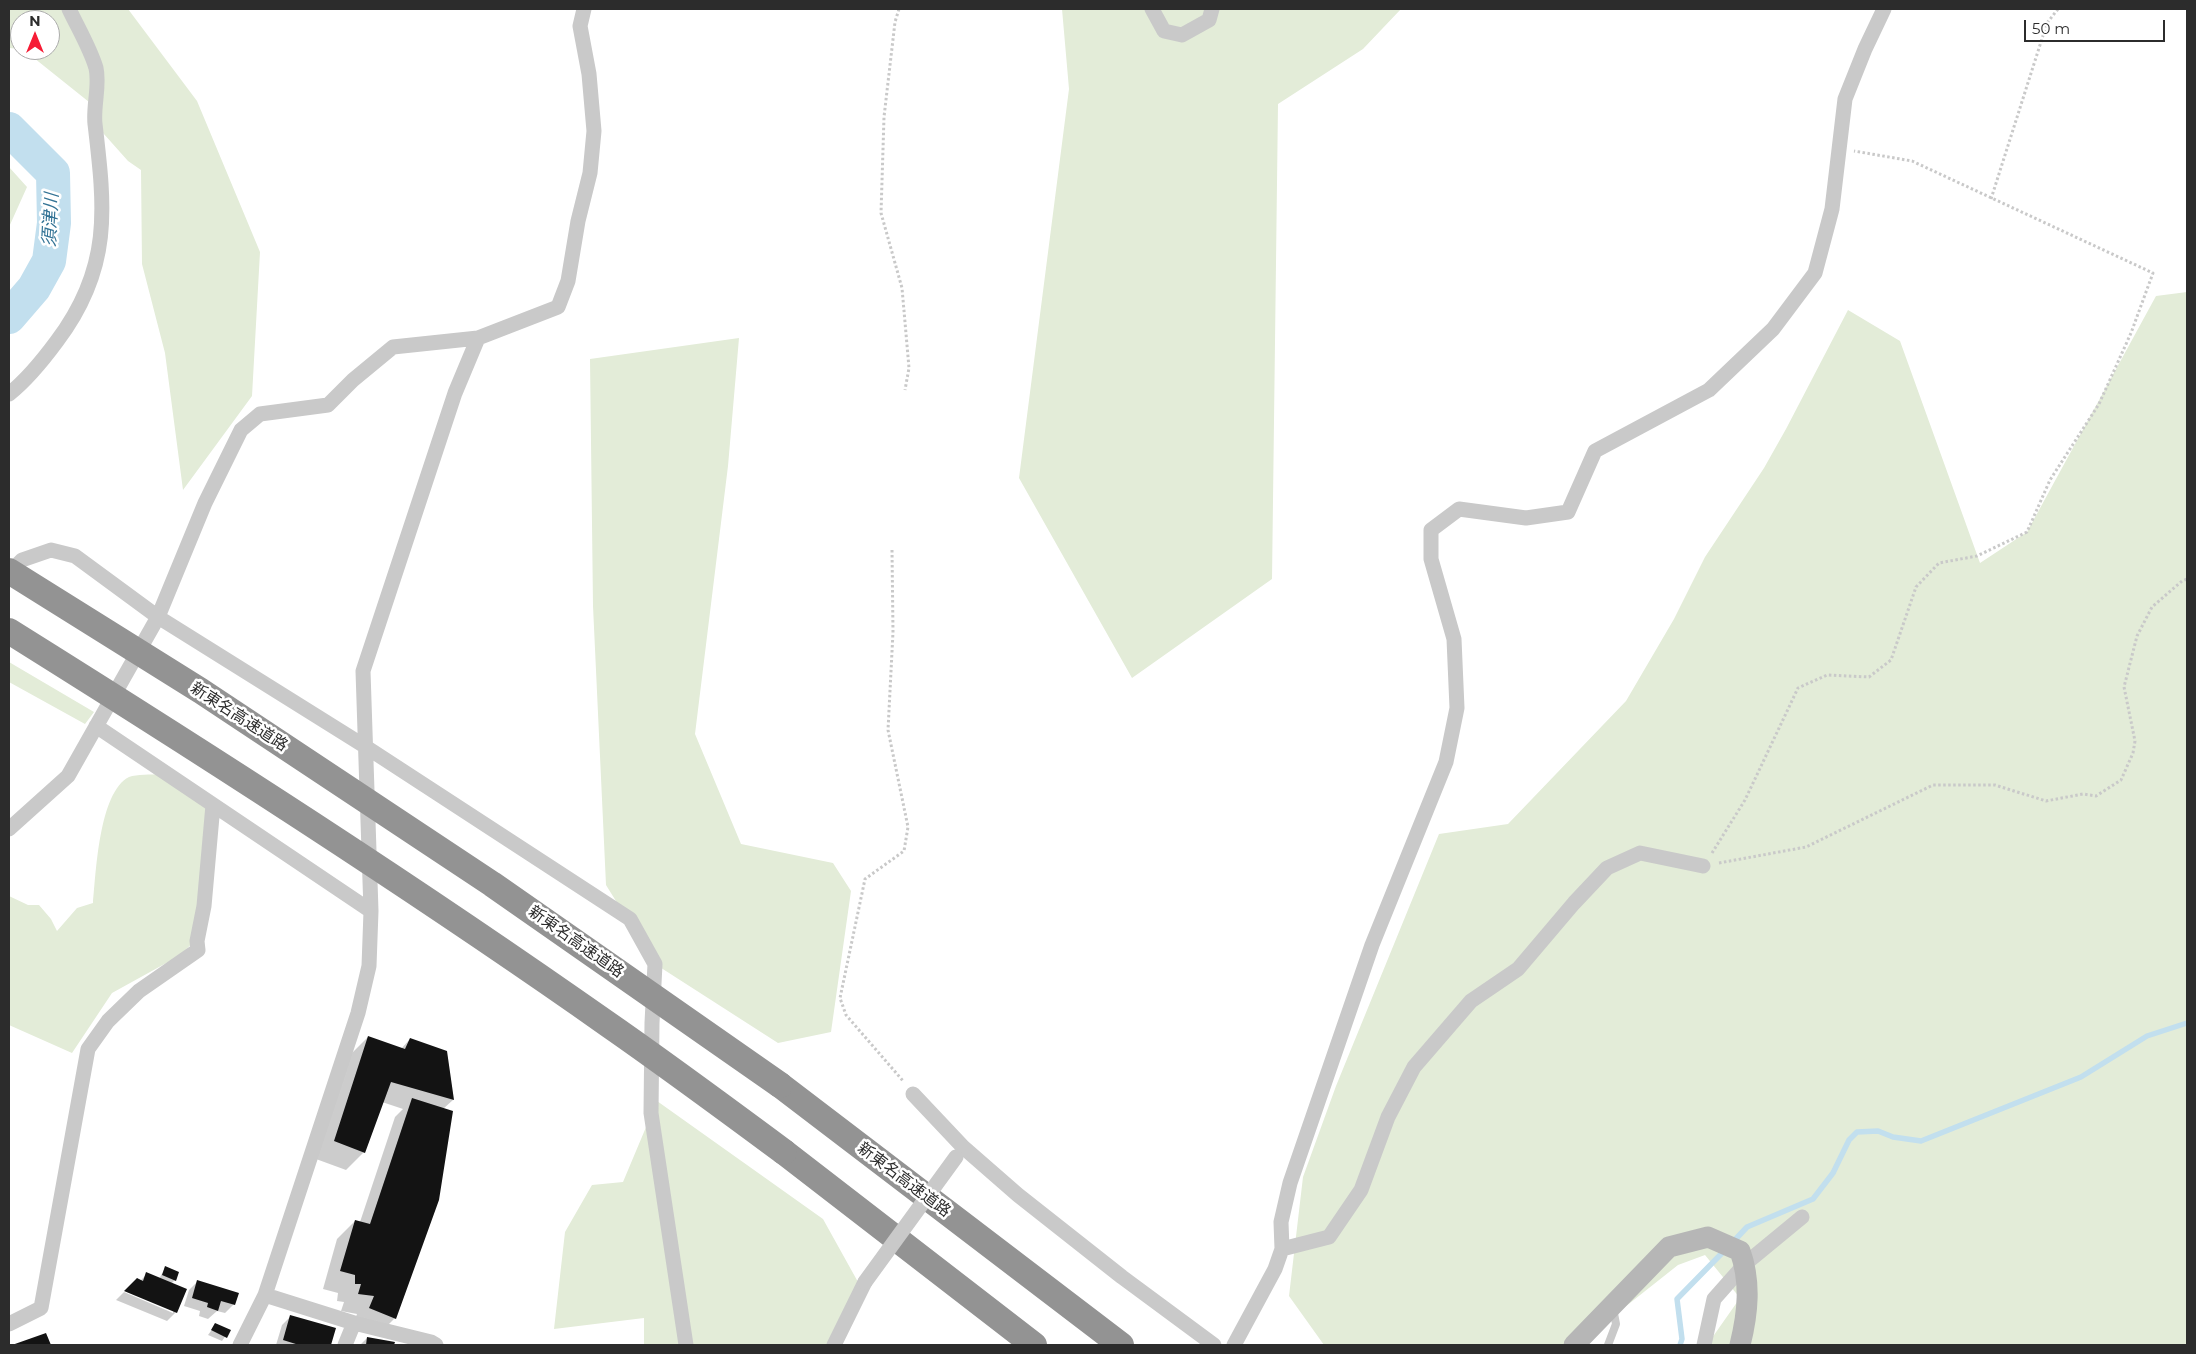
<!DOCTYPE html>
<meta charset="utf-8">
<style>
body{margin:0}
#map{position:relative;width:2196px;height:1354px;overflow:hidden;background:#fff;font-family:Montserrat,sans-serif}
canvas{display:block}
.frame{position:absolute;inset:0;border:10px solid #2c2c2c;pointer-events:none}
.north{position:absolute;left:10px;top:10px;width:50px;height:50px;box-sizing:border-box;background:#fff;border:1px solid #ababab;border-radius:50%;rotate:0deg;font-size:14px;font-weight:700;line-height:20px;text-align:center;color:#2c2c2c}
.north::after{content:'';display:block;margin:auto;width:18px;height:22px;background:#f61c35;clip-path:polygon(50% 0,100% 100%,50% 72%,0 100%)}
.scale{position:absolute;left:2024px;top:20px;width:141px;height:22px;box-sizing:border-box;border:2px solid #2c2c2c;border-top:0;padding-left:6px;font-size:15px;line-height:18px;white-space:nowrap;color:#2c2c2c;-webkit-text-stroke:4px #fff;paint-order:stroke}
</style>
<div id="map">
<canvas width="2196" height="1354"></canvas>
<div class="frame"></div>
<div class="north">N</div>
<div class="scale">50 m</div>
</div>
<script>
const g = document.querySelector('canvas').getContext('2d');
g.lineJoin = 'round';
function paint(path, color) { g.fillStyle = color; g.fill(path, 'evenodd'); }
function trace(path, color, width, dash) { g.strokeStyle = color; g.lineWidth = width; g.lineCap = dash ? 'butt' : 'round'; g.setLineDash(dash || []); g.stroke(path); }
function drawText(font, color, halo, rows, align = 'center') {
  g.font = font + ' Montserrat,"Noto Sans JP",sans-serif'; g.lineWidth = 5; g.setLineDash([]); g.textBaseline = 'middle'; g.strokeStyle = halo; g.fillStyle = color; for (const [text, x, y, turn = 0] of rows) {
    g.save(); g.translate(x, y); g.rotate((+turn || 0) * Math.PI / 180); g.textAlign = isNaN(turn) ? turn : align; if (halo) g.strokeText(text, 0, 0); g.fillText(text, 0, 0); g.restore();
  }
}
paint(new Path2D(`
 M9,9H128L197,101L260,252L252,396L183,490L165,353L142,264L141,170L128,161L95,124L89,102L24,50H50V20H20V49L9,48Z
 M1062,9H1401L1363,49L1278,104L1272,579L1132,678L1019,478L1069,89Z
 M9,167L27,187L9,227Z
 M2187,292V1345H1707L1740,1298L1705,1255L1678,1265L1577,1345H1324L1289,1296L1303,1177L1336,1086L1439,834L1508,824L1626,701L1674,619L1705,557L1764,468L1786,429L1848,310L1900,341L1980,563L2027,532L2156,296Z
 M739,338L728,466L695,734L741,844L833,863L851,891L831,1032L778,1043L655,964L606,885L593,606L590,359Z
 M9,662L94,712L85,724L9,682Z
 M160,774L210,808L197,939L179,956L112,993L72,1053L9,1025V896L28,905H39L51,919L57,931L77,908L93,903C96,873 99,792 129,777C137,774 151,775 160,774Z
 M657,1101L823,1219L858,1282L840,1345H644V1318L554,1329L565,1232L592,1185L623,1182Z`), '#e3ecd8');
paint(new Path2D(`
 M368,1037L401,1049L410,1039L446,1052L453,1100L443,1109L395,1318L377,1336L352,1326L357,1314L341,1311L344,1302L337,1301L338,1293L323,1289L337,1239L355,1221L360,1222L395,1117L403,1109L382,1102L364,1152L346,1170L316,1159L350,1055Z
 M165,1268L175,1280L171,1284L176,1312L167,1321L116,1300L124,1292L173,1313V1310L140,1281L147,1274L159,1279Z
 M198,1281L234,1304L225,1313L217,1311L208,1319L199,1316L200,1311L184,1306L189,1290Z
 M291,1316L335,1329L330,1345H276L282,1325Z
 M216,1324L229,1331L222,1341L208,1335Z
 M367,1338L394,1343L393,1345H360Z`), '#0003');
trace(new Path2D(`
 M1732,1243L1747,1227L1813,1199L1833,1173L1849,1140L1857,1132L1878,1131L1893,1137L1921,1141L2081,1077L2147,1036L2187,1023
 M1680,1345L1682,1339L1677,1299L1725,1250`), '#c2dfee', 5.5);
trace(new Path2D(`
 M9,129L53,173L54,223L49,261L34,288L9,317`), '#c2dfee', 34);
paint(new Path2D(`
 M368,1036L405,1049L410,1038L447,1051L454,1100L391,1082L365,1153L334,1141Z
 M412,1098L453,1111L439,1200L396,1319L369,1308L374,1296L358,1294L361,1284H355V1275L340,1271L355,1220L370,1224Z
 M165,1266L179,1272L176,1281L162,1275Z
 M146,1272L187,1289L177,1313L124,1291L137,1278L143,1281Z
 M197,1280L239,1293L235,1305L221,1301L218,1311L207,1307L208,1303L192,1298Z
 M290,1315L336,1328L331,1345H299L283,1340Z
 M215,1323L231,1330L227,1338L211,1330Z
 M46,1333L51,1345H12Z
 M367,1337L395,1342L394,1345H366Z`), '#131313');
trace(new Path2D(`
 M899,9L895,22L884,117L881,213L902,288L909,368L905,390
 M1991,199L2047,23L2058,9
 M892,550L893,632L888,730L908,827L904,851L865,879L840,998L846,1015L904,1082
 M1712,853L1745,800L1798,688L1827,675L1869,677L1891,660L1916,587L1939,563L1977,556L2027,532L2050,480L2099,404L2131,333L2153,273L1912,161L1854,151
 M1719,863L1806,847L1933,785H1995L2046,801L2083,794L2096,796L2121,780L2133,753L2135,741L2124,687L2137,636L2152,607L2182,581L2187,579`), '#c9c9c9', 3, [2.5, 2.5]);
trace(new Path2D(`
 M1608,1345L1616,1324L1613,1308`), '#c9c9c9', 8);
trace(new Path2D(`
 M1152,9L1164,31L1182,35L1209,20L1212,9
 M9,394C28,379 43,360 57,341C112,268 105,209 95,124C93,106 100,85 96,68C90,48 78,28 69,9
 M9,573L22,560L51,550L75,556L158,617L366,747L630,919L655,964L652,1023L651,1113L686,1345
 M96,726L371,911
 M9,829L68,776L158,617L205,503L241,430L260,414L328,405L353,380L393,347L478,338L558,307L568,281L578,221L590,173L594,131L589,74L580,26L584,9
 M913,1094L963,1147L1018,1195L1122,1277L1214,1345
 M1282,1249L1329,1237L1361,1190L1388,1117L1414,1067L1471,1001L1518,969L1574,903L1607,868L1640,853L1703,866
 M265,1295L354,1323L431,1342L436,1345
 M9,1324L41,1308L88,1049L108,1021L139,991L198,950L197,941L204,906L213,805
 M240,1345L265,1295L358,1013L369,966L371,911L363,671L455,393L478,338
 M345,1345L354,1323
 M834,1345L865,1282
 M1234,1345L1275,1269L1282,1249L1281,1222L1290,1183L1372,945L1446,762L1457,708L1454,639L1431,559V530L1459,509L1526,518L1568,512L1595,451L1709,390L1773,329L1815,273L1832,209L1845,99L1865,49L1884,9
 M1704,1345L1714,1299L1745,1264L1802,1217`), '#c9c9c9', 15);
trace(new Path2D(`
 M1574,1345L1669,1247L1708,1237L1740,1251C1751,1282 1748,1313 1740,1345`), '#b6b6b6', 21);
trace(new Path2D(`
 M780,1085L1121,1345
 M784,1152L1034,1345`), '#939393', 26);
trace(new Path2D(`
 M865,1282L956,1157`), '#c9c9c9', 15);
trace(new Path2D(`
 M9,571L201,691L492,884L780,1085
 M9,631C212,758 413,887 609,1025C668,1066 726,1109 784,1152`), '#939393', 26);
drawText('16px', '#2c2c2c', '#fff', [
 ["新東名高速道路",239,717,33],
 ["新東名高速道路",576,942,35],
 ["新東名高速道路",904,1180,37]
]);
drawText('italic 18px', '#337395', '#fff', [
 ["須津川",51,220,-87]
]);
</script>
